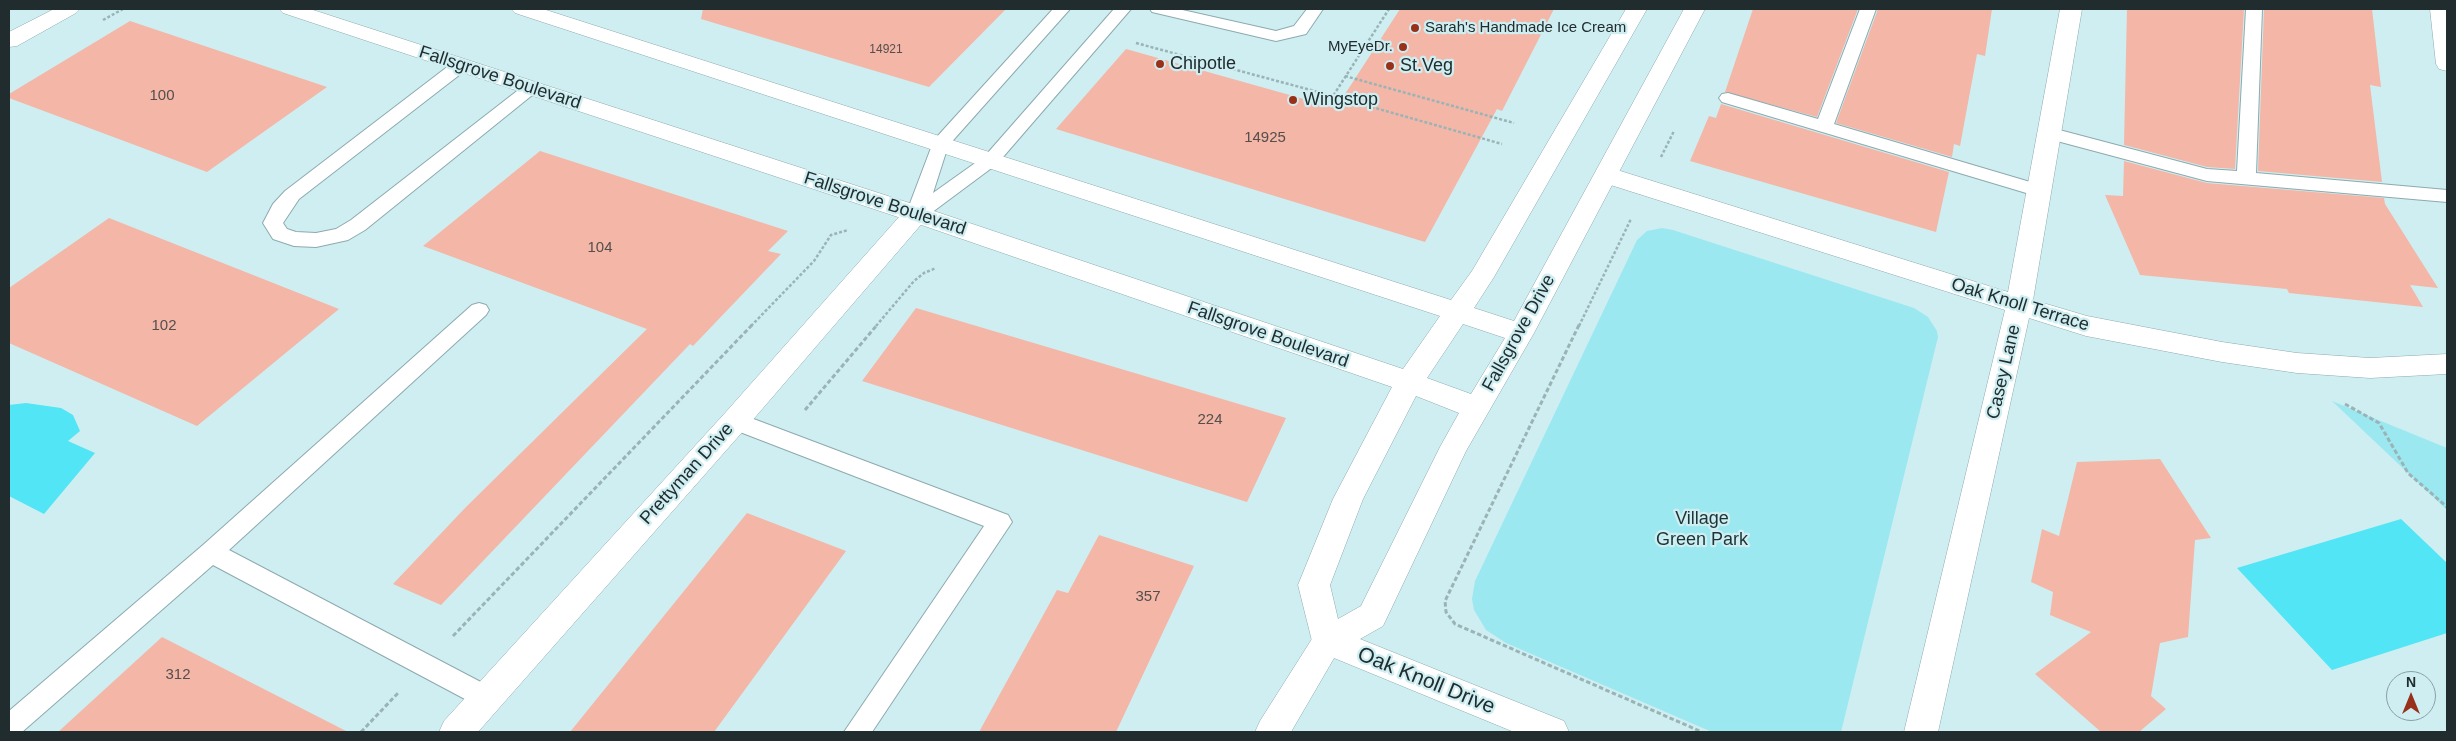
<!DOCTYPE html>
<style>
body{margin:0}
#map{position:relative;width:2456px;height:741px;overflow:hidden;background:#cfeef1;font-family:Arial,sans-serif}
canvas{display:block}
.frame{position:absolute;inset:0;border:10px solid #202c2e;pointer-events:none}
.north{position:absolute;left:2386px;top:671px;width:50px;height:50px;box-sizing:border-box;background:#cfeef1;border:1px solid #89a0a3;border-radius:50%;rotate:0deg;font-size:14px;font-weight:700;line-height:20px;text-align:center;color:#202c2e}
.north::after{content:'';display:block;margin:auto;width:18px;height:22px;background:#99311a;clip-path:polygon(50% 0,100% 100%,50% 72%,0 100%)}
</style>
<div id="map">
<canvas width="2456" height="741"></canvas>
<div class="frame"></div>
<div class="north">N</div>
</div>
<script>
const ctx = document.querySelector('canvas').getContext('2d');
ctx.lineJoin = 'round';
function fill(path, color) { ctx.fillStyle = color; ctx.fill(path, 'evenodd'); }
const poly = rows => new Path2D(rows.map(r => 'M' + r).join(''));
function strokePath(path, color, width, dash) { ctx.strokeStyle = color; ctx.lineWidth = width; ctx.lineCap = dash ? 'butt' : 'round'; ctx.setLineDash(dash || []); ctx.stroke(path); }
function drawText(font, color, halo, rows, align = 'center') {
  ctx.font = font + ' Arial,sans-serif'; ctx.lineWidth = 4.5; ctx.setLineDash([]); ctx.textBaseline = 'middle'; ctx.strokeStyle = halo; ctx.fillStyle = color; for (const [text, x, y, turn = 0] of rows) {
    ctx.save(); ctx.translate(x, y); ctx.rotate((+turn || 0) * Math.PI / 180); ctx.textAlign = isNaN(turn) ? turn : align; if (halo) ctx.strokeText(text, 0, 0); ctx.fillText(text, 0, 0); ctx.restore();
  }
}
fill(poly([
 [1662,228,1673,230,1914,308,1928,317,1937,331,1938,337,1841,732,1712,732,1506,643,1486,630,1474,610,1472,599,1475,581,1637,240,1647,231],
 [2332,401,2447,448,2447,510]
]), '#9ce8f1');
fill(poly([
 [26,403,61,408,73,415,80,431,68,441,95,453,44,514,9,496,9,405],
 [2401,519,2447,563,2447,633,2332,670,2237,568]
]), '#51e5f5');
fill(poly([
 [703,9,1006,9,929,87,701,19],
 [1400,9,1554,9,1502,111,1497,109,1425,242,1056,129,1126,49,1336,108],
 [1753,9,1858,9,1817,117,1725,92],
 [1878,9,1992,9,1985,56,1977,54,1960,146,1954,144,1952,157,1836,123],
 [2127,9,2244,9,2235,169,2207,167,2124,145],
 [2264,9,2372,9,2381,87,2370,85,2382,182,2258,171],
 [130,21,327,87,207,172,9,98,9,94],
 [1721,104,1949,172,1936,232,1690,161,1709,116,1716,118],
 [540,151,788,231,768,251,781,254,693,346,690,344,441,605,393,584,466,507,647,329,423,246],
 [2124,161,2207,183,2384,198,2385,204,2438,288,2410,285,2423,307,2289,293,2287,289,2140,275,2105,195,2123,196],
 [109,218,339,309,197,426,9,343,9,288],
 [916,308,1286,418,1247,502,862,381],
 [2160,459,2211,538,2195,540,2188,637,2160,643,2151,696,2166,709,2139,732,2101,732,2035,674,2091,632,2050,615,2053,592,2031,582,2042,529,2059,536,2077,462],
 [747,513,846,551,714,732,570,732],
 [1099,535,1194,566,1116,732,979,732,1057,590,1068,593],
 [162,637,348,732,58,732]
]), '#f3b6a7');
const lane = poly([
 [1053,9,1070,9,948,146,933,193,985,156,1114,9,1131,9,997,164,923,219,916,220,909,219,906,214,934,140,1053,9],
 [1150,9,1178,9,1276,31,1294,26,1307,9,1323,9,1306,34,1276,41,1152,12,1150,9],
 [1860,9,1876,9,1834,124,2047,187,2049,191,2047,195,2040,197,2033,195,1722,102,1719,98,1722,94,1728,93,1818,119,1860,9],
 [2246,9,2262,9,2256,173,2447,190,2447,202,2207,181,2042,137,2039,133,2042,129,2048,127,2207,169,2237,171,2246,9],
 [461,60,467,61,470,65,467,69,299,199,283,223,287,229,296,232,316,233,336,229,351,220,526,84,532,83,538,84,541,88,365,230,348,240,316,247,294,246,273,239,263,223,273,204,285,191,455,61,461,60],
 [479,303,486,305,489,310,486,315,229,550,496,690,500,698,496,706,487,710,478,706,213,565,22,732,9,732,9,711,203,545,472,305,479,303],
 [735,412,1008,515,1012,522,872,732,844,732,984,526,727,427,724,421,727,415,735,412]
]);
const street = poly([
 [2060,9,2082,9,2033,300,2087,316,2222,342,2297,353,2370,358,2447,354,2447,374,2370,378,2297,373,2222,362,2086,336,2029,318,1938,732,1904,732,2005,310,1598,181,1594,175,1598,169,1606,167,1614,169,2008,292,2060,9],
 [2430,9,2447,9,2447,71,2439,69,2436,64,2430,9],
 [916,206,925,208,928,214,925,220,745,429,478,732,439,732,444,721,725,413,907,208,916,206],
 [1328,627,1339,631,1344,641,1291,732,1255,732,1260,721,1317,631,1328,627]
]);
const secondary = poly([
 [54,9,80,9,76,13,17,46,9,47,9,32,54,9],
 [279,9,310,9,925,208,1403,369,1440,316,515,13,511,9,543,9,1451,300,1472,271,1626,9,1647,9,1494,277,1474,308,1514,321,1684,9,1705,9,1534,333,1466,451,1383,626,1360,639,1564,721,1569,732,1514,732,1317,651,1312,641,1298,585,1333,499,1392,387,907,220,283,13,279,9],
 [1463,324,1505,338,1471,394,1427,378,1463,324],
 [1416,396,1459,413,1440,447,1361,606,1338,619,1330,585,1363,499,1416,396]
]);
strokePath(lane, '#8daaae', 2);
strokePath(street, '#8daaae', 1);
strokePath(secondary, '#8daaae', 1);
strokePath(poly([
 [103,20,123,9],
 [1136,43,1333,96,1389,9],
 [1345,76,1514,123],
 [1333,96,1502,144],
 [1661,157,1674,131],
 [751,326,814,261,831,235,848,230],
 [876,326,914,281,924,273,936,268],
 [1579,326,1631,219]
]), '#9ab4b6', 2.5, [3, 2]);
strokePath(poly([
 [1579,325,1445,601,1446,612,1455,624,1702,732],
 [2345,404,2379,423,2408,473,2447,507],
 [805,410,877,325],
 [453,636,752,325],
 [361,732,398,693]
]), '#9ab4b6', 3, [4.5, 2.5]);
fill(lane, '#fff');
fill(street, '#fff');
fill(secondary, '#fff');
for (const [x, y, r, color] of [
 [1415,28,5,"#99311a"],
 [1403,47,5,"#99311a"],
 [1160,64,5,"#99311a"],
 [1390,66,5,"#99311a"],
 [1293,100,5,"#99311a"]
]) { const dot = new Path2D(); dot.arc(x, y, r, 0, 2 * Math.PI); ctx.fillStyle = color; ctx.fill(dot); strokePath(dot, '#cfeef1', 2); }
drawText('12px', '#554e4c', null, [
 ["14921",886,50]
]);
drawText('15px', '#202c2e', '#cfeef1', [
 ["Sarah's Handmade Ice Cream",1425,28],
 ["MyEyeDr.",1393,47,"right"]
], 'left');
drawText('15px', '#554e4c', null, [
 ["100",162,96],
 ["14925",1265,138],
 ["104",600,248],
 ["102",164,326],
 ["224",1210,420],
 ["357",1148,597],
 ["312",178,675]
]);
drawText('18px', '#202c2e', '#cfeef1', [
 ["Chipotle",1170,64],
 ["St.Veg",1400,66],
 ["Wingstop",1303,100]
], 'left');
drawText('18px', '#202c2e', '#cfeef1', [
 ["Fallsgrove Boulevard",500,78,18],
 ["Fallsgrove Boulevard",885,204,18],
 ["Oak Knoll Terrace",2020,305,17],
 ["Fallsgrove Drive",1519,333,-61],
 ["Fallsgrove Boulevard",1268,335,19],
 ["Casey Lane",2004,372,-77],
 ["Prettyman Drive",687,474,-48]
]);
drawText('18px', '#1c3437', '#cfeef1', [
 ["Village",1702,519],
 ["Green Park",1702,540]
]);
drawText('21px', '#202c2e', '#cfeef1', [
 ["Oak Knoll Drive",1426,681,22]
]);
</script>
